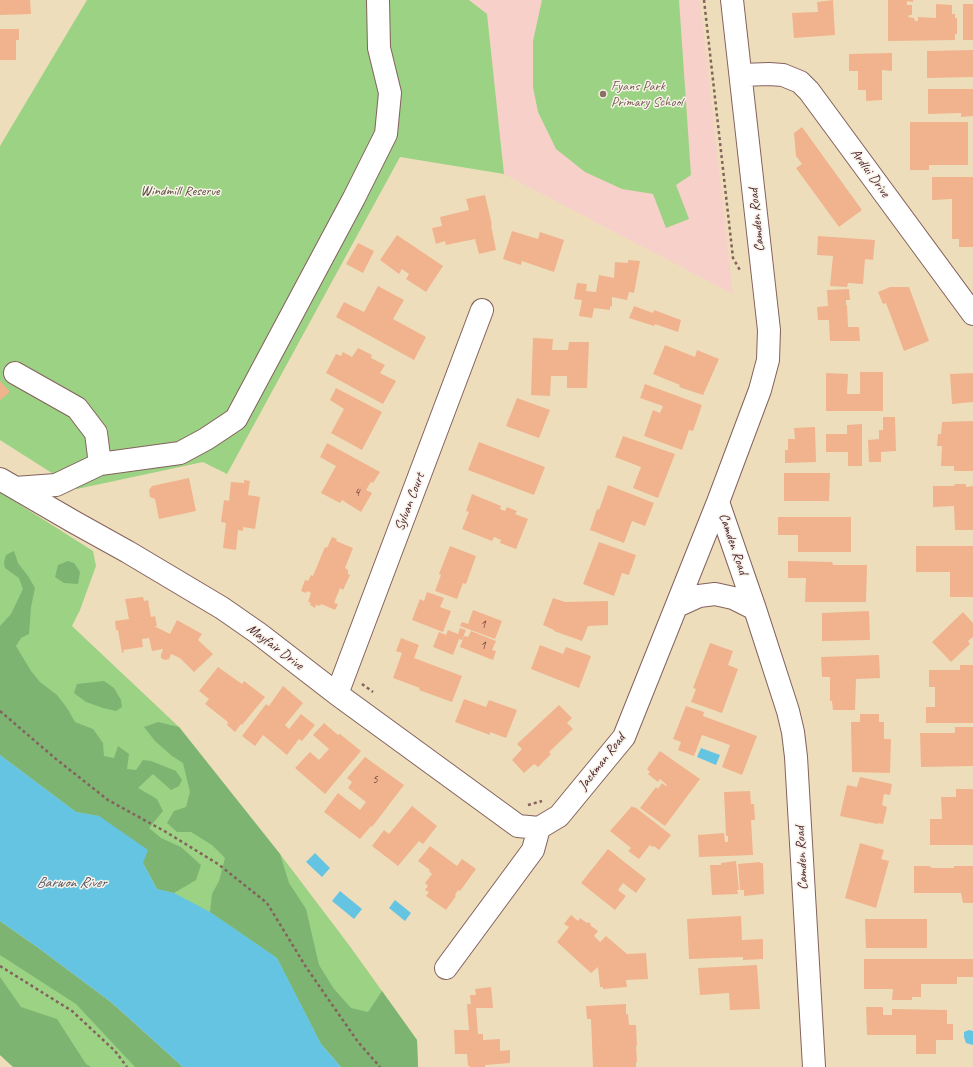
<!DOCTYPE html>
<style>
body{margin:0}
canvas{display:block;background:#edb}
</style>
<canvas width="973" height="1067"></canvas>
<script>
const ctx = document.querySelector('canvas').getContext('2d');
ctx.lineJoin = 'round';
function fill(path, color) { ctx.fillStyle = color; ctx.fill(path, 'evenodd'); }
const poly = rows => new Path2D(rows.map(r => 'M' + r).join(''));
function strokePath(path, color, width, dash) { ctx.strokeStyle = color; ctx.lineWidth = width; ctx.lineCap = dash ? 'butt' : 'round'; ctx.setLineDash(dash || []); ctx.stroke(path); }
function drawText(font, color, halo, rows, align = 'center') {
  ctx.font = font + ' Caveat,sans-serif'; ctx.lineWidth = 3; ctx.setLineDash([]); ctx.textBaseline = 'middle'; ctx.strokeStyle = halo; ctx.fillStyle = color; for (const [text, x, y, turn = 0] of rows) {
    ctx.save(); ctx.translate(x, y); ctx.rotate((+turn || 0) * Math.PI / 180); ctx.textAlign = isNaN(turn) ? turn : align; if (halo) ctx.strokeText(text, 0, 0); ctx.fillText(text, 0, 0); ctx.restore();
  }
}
fill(poly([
 [469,0,700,0,733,294,504,174,487,14]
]), '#f7d0ca');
fill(poly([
 [87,0,469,0,487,14,504,174,400,157,227,474,203,462,77,489,0,440,0,146],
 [542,0,679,0,691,175,676,185,689,219,666,228,653,194,622,189,585,172,556,149,538,112,533,87,533,41],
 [0,492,93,551,96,566,80,610,72,626,179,727,280,854,349,945,417,1040,418,1067,341,1067,321,1044,157,889,143,863,0,755],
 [0,921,183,1067,14,1067,0,1055]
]), '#9cd284');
fill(poly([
 [14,551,18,563,28,576,35,588,31,607,29,634,21,638,16,646,31,671,40,682,57,695,67,708,75,722,93,729,103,743,104,756,114,758,118,746,129,754,127,769,136,770,143,760,151,761,176,771,182,780,179,786,171,790,153,774,138,788,157,799,163,811,149,828,161,838,181,847,201,865,196,880,174,893,157,889,143,863,99,816,76,812,0,755,0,626,11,614,23,589,19,578,5,568,4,562,6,555],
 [68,561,74,563,80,572,78,584,64,583,55,577,58,565],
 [104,681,114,688,121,700,122,707,116,711,103,708,86,702,74,693,77,684],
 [158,722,179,727,280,854,289,883,306,909,319,965,334,989,351,1008,368,1012,382,991,417,1040,418,1067,341,1067,321,1044,277,958,210,912,212,894,219,881,225,858,212,845,191,832,177,832,167,823,174,811,186,807,190,792,183,763,172,756,155,741,144,727],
 [0,921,40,949,111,1002,183,1067,135,1067,76,1004,0,955],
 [0,977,21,1007,57,1019,86,1064,91,1067,13,1067,0,1055]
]), '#7db472');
fill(poly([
 [701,748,720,755,716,765,697,757],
 [0,755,76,812,99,816,148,850,143,863,157,889,174,893,210,912,277,958,321,1044,341,1067,183,1067,111,1002,40,949,0,921],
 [315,853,330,868,322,877,306,862],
 [340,891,362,909,354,919,332,901],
 [395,900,411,913,405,921,389,908],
 [969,1030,973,1031,973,1045,966,1043,964,1037,964,1032]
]), '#64c4e2');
fill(poly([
 [0,0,30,0,31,14,0,15],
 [833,0,835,35,794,38,792,13,818,12,817,2],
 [888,0,913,0,913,2,907,1,907,5,912,5,912,15,909,15,908,17,914,18,915,21,918,21,918,17,936,18,936,4,952,5,952,14,955,14,955,18,957,18,957,34,955,34,955,40,888,41],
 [963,4,973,4,973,40,963,40],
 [0,29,19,29,19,40,16,40,16,60,0,60],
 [973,50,973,77,927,78,927,51],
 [892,53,892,71,882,70,882,100,866,101,866,90,858,90,858,71,849,71,849,54],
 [928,89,973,89,973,116,961,117,961,113,928,114],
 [910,122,968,122,968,165,929,165,929,170,910,170],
 [802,127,862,210,839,227,796,168,802,164,796,156,794,133],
 [932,177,973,177,973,247,959,247,959,239,952,239,952,199,932,200],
 [485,195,492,225,491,225,496,250,479,254,475,239,446,245,445,241,436,244,432,228,442,226,440,217,469,210,466,199],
 [512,231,538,239,540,232,564,240,554,272,522,261,521,265,503,259],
 [397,235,443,266,426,292,406,279,409,274,402,269,399,274,380,260],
 [818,236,875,240,873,260,865,259,863,284,848,283,847,287,830,286,833,256,817,255],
 [358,243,374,251,363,273,346,264],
 [628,260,640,261,634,293,629,292,627,300,612,297,612,307,610,306,610,310,594,308,592,318,579,316,582,300,574,299,577,283,587,284,586,291,596,292,599,275,614,278,615,262,628,263],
 [378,286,404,300,393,319,426,337,414,360,336,317,344,302,364,312],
 [890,287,909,287,929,341,904,351,886,303,883,304,878,292],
 [849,289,850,300,846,300,846,305,847,305,848,327,859,327,860,341,830,341,829,320,818,320,817,307,828,306,827,290],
 [634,306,653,313,654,310,681,320,678,332,655,324,654,326,629,318],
 [533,338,553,339,552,350,568,350,569,342,589,342,587,388,567,388,567,376,551,376,550,396,531,395],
 [665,345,695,357,697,350,719,359,703,395,679,387,680,385,653,374],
 [358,348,372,355,371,358,385,365,380,373,396,381,383,404,326,373,336,354,341,356,343,352,352,357],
 [860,372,883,372,883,411,826,411,826,373,848,374,847,394,860,394],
 [973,373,973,402,952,404,950,374],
 [0,381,10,392,0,400],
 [645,384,702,405,693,431,689,430,682,450,644,436,653,410,660,413,663,406,640,398],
 [336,388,382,412,362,450,331,433,344,409,330,400],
 [517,398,550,410,539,438,506,426],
 [883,417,895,417,896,451,881,452,881,462,869,462,868,440,879,439,879,430,883,430],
 [973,421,973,471,954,471,954,466,941,466,942,446,937,446,938,434,941,434,942,422],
 [862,424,862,466,848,466,848,452,826,452,826,434,847,434,847,425],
 [815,427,816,462,785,463,785,450,788,450,788,439,795,439,794,428],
 [623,436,675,454,658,498,633,488,641,467,615,457],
 [479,442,545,467,534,495,468,470],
 [327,443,380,472,373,483,371,482,366,490,372,493,361,512,342,500,340,503,321,493,336,466,320,457],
 [784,473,830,473,829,501,784,501],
 [189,478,196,511,159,519,155,499,150,497,149,490,152,486],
 [244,480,250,481,248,495,260,497,255,529,243,527,243,531,238,530,236,550,223,548,226,523,221,522,224,500,229,501,231,482,244,483],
 [955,484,966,484,966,487,973,486,973,530,955,530,954,506,933,507,933,486,954,486],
 [608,485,654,503,645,526,632,521,624,543,590,530,597,509,599,510],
 [472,494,501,506,500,509,505,511,507,507,517,511,515,514,528,519,516,549,500,543,501,540,494,537,492,541,462,529,469,512,466,511],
 [778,517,851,517,851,552,798,552,798,535,778,535],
 [332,537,337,539,336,541,353,548,345,568,348,570,348,574,350,575,343,590,340,588,334,603,338,604,335,610,321,604,320,606,316,605,315,608,310,605,311,603,308,602,311,593,307,591,306,593,301,591,305,580,308,581,311,575,313,576,325,547,327,548],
 [599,542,636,555,629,575,622,573,614,596,583,584],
 [450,546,476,556,466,584,463,583,457,599,435,591,441,575,439,574],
 [916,546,973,546,973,597,950,597,950,572,916,572],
 [788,561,832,562,833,565,867,565,866,602,805,602,806,578,788,578],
 [427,592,444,598,440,607,451,611,443,632,412,620,420,599,424,601],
 [143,597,144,601,148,600,151,617,155,616,157,626,154,626,170,634,177,620,202,634,198,640,213,654,194,672,180,658,171,654,169,659,165,660,161,658,161,654,163,650,162,649,152,651,149,638,142,639,143,647,123,650,124,652,122,653,118,630,116,630,115,621,129,619,125,599],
 [553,598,565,602,608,601,608,625,588,626,582,641,554,631,554,630,543,625],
 [473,610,502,621,495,639,460,626,462,622,468,624],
 [869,611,870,640,822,641,822,613],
 [963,612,973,623,973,637,968,641,970,644,951,662,932,642],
 [460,628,466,630,462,640,459,639,453,655,433,647,439,632,446,635,448,630,458,634],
 [471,631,496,641,492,650,496,651,493,660,460,647,464,636,468,637],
 [401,638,419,645,414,658,462,676,452,702,419,690,420,688,393,678,402,653,396,651],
 [710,643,733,651,728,665,738,669,722,713,691,702,696,689,693,688],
 [540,645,563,654,566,647,591,656,579,688,531,669],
 [879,655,880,678,856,679,855,710,833,710,832,701,830,701,830,677,822,677,821,657],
 [960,665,973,665,973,723,926,723,926,707,935,707,935,687,929,687,929,670,960,670],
 [218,667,242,684,244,681,265,697,242,725,241,724,235,732,227,725,228,722,205,704,209,699,199,691],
 [283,686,303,703,285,725,289,729,301,714,315,725,302,741,299,739,287,755,263,735,255,746,242,736,266,704,269,706],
 [464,699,486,707,489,700,517,710,506,738,490,732,490,735,455,722],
 [559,705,572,718,567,723,573,729,549,752,551,754,538,767,534,764,524,773,512,760,522,749,517,744],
 [686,706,704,712,703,716,757,736,742,775,722,767,730,745,702,735,694,756,678,750,681,742,673,739],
 [860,714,879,714,879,722,884,722,884,739,891,739,890,773,852,772,851,722,860,722],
 [324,723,338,735,340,734,361,751,325,794,295,768,310,752,319,760,329,749,313,735],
 [955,727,973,727,973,766,921,767,920,733,955,733],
 [660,751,700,779,665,826,640,808,656,787,658,789,662,783,666,786,667,785,660,779,658,782,648,774,650,772,647,769],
 [365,757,404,785,372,827,371,826,360,839,324,812,338,793,360,810,366,802,348,788,352,782,347,778],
 [860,777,892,784,890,795,884,794,882,805,887,807,883,824,878,823,878,824,840,816,847,785,857,787],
 [956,789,973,789,973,845,930,845,930,819,942,819,941,797,956,797],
 [750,791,751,804,754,804,755,820,751,820,753,855,699,857,698,835,724,833,725,842,728,842,728,836,726,836,724,792],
 [412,806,437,826,423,844,419,841,398,866,372,846,384,830,389,834],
 [632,806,634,808,635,807,671,835,659,850,654,846,652,847,650,845,639,859,628,851,631,848,610,831],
 [860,843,884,850,881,859,889,861,876,908,845,898],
 [430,846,457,866,462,859,476,869,460,891,458,890,455,895,456,896,446,910,426,896,429,892,425,890,428,886,425,883,432,874,429,871,430,870,418,861],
 [608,849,646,879,636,893,623,883,618,890,626,896,615,910,581,883],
 [736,861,739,890,737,890,738,894,712,895,710,865,721,865,721,863],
 [760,862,760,863,763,863,764,894,744,896,744,890,740,890,738,864],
 [914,866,929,866,932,868,954,868,954,866,973,866,973,903,963,903,961,893,914,893],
 [571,915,578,921,580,918,587,923,588,922,591,924,590,925,598,931,594,936,600,942,606,936,627,954,646,953,648,979,626,980,627,987,603,989,603,987,600,987,598,967,591,973,557,942,569,927,564,924],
 [741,916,742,940,763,939,763,959,743,960,743,957,689,959,687,919],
 [865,919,927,919,927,948,866,948],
 [864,959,973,959,973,977,957,977,957,984,921,984,921,997,912,997,912,1000,892,1000,893,989,864,989],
 [757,965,760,1009,730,1010,729,993,700,995,698,968],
 [491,987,493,1008,476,1008,478,1034,483,1034,483,1040,500,1039,500,1051,510,1050,510,1063,485,1065,485,1067,470,1067,470,1066,468,1066,467,1054,455,1054,454,1030,469,1030,467,1004,471,1004,470,995,476,995,475,989],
 [626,1004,626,1014,628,1014,629,1025,636,1025,637,1046,636,1046,637,1062,636,1062,636,1067,593,1067,591,1019,587,1019,586,1006],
 [866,1007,883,1007,883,1015,892,1015,892,1009,947,1010,947,1024,953,1024,953,1040,936,1040,936,1054,916,1054,916,1035,867,1035]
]), '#f0b38e');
const minor = poly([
 [741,75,769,74,783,75,800,82,809,91,973,314],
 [15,373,77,408,96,433,100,464],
 [0,479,74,522,128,552,222,608,258,633,337,694,518,826,539,828],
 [15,488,56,485,100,464,180,453,206,439,236,419,354,198,386,134,390,93,379,48,378,0],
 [718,502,755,609,788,711,793,732,796,757,814,1067],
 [677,606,699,596,715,594,733,598,755,609],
 [337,694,482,310],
 [446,968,533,850,539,828,559,816,624,737,718,502,760,390,768,360,769,330,732,0]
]);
strokePath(minor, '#83625d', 24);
strokePath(poly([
 [704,0,733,258,741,272],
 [362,684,373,692],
 [0,711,56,759,108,800,166,832,218,864,267,903,306,967,358,1042,380,1067],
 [528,805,542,801],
 [0,966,72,1011,115,1051,127,1067]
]), '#83625d', 2.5, [3, 3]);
strokePath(minor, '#fff', 22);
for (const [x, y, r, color] of [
 [603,94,4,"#8d6e63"]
]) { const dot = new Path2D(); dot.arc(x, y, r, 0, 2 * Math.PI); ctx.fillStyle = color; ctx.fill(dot); strokePath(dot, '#f7f3e8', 1.5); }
drawText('12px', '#744444', null, [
 ["4",357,493],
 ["1",483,625],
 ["1",483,646],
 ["5",375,780]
]);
drawText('14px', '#785e54', '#f7f3e8', [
 ["Fyans Park",611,86],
 ["Primary School",611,102]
], 'left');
drawText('14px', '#4a1f2b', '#f7f3e8', [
 ["Ardlui Drive",870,173,54],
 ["Camden Road",757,220,-96],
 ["Sylvan Court",410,502,-69],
 ["Camden Road",733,544,71],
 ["Mayfair Drive",275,647,37],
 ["Jackman Road",602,762,-52],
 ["Camden Road",802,858,-93]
]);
drawText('14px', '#5e4c41', '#f7f3e8', [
 ["Windmill Reserve",180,191]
]);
drawText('italic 15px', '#525162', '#f7f3e8', [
 ["Barwon River",71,883]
]);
</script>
